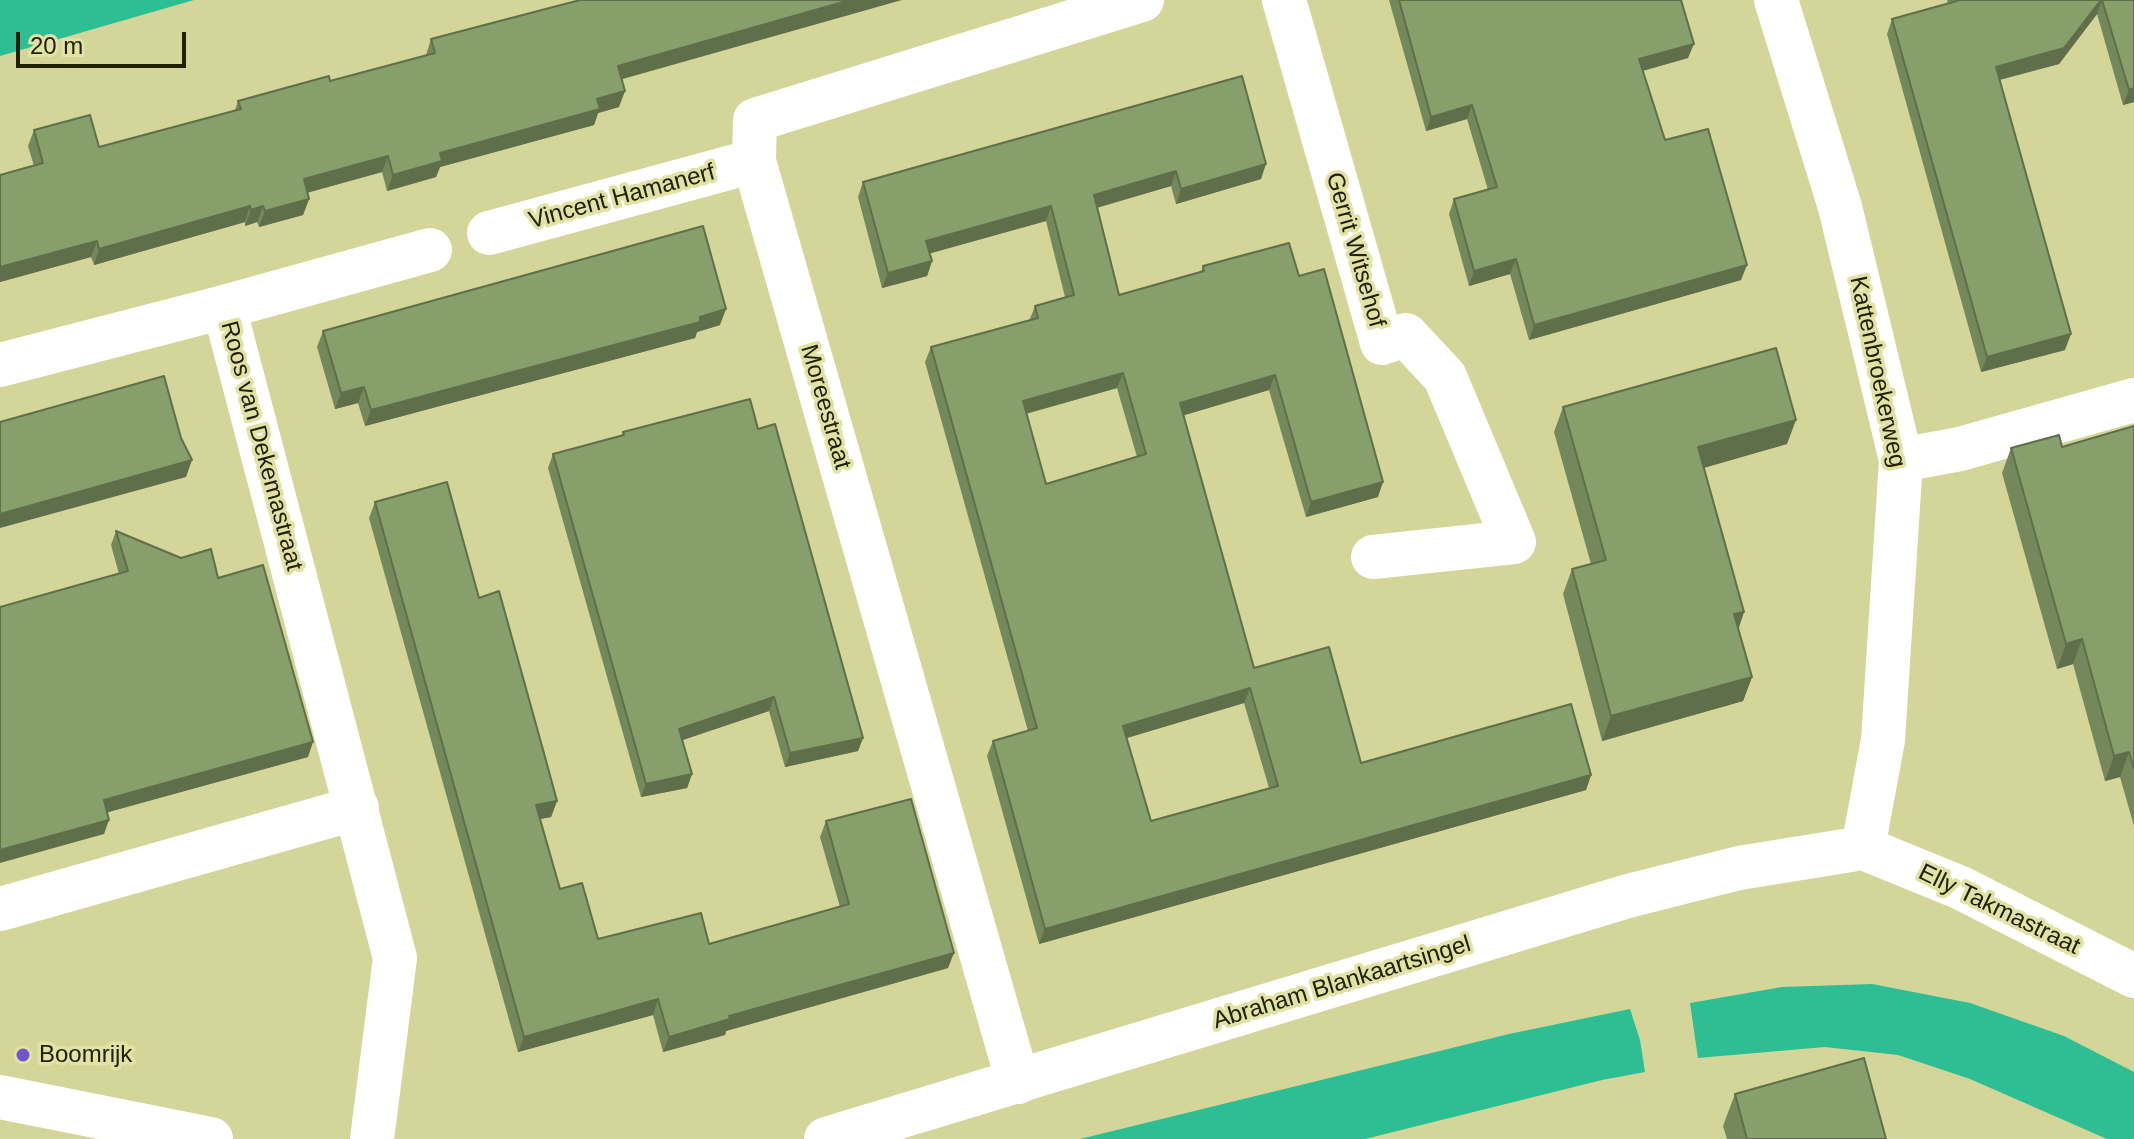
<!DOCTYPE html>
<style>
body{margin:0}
#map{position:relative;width:2134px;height:1139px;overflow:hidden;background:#d4d598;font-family:Helvetica,sans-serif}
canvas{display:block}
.scale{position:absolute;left:16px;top:32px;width:170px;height:36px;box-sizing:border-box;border:4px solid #212108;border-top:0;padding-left:10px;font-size:24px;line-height:28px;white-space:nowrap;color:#212108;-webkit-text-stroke:6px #e1e2a4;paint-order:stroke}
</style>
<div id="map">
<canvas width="2134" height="1139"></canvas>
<div class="scale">20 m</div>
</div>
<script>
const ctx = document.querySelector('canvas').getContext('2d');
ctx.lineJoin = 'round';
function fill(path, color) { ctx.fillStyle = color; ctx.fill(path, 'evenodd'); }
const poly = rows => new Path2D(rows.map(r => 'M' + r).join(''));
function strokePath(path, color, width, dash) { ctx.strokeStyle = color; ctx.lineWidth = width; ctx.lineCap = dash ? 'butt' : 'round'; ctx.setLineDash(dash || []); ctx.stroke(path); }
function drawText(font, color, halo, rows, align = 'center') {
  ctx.font = font + ' Helvetica,sans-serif'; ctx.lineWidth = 7; ctx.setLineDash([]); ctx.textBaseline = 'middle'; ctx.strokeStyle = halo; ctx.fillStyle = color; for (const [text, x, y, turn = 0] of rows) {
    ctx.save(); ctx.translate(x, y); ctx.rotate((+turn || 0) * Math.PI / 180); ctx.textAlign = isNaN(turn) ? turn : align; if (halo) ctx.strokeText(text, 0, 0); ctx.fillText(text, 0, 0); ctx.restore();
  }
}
fill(poly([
 [0,0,194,0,0,56],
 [1872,984,1970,1003,2064,1036,2134,1072,2134,1139,2107,1139,1970,1079,1898,1055,1825,1047,1698,1058,1690,1003,1782,987],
 [1630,1009,1640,1040,1645,1072,1602,1080,1365,1139,1080,1139,1509,1034]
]), '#2dbe94');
strokePath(poly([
 [1284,0,1382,343,1406,335,1445,377,1514,542,1373,557],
 [489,233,754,161],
 [224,307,430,250],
 [0,365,224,307,395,958,372,1139],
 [1901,460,1960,449,2134,400],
 [1863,848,1961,888,2134,976],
 [0,909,357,808],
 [1018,1082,754,161,755,120,1142,0]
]), '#fff', 44);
strokePath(poly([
 [0,1097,211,1139],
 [826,1139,1628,896,1739,868,1863,848,1883,740,1901,460,1840,207,1776,0]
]), '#fff', 44);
fill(poly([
 [1389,0,1681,0,1688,58,1643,71,1665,140,1741,280,1529,340,1510,274,1469,286,1449,214,1454,199,1488,190,1467,119,1426,131],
 [1947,0,2134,0,2134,102,2123,105,2097,14,2059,64,2000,80,2065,350,1981,372,1887,34,1892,19,1948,4],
 [431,39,622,79,619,107,598,113,594,125,440,167,436,177,387,191,382,172,307,193,309,199,303,215,259,227,257,222,245,226,245,222,94,265,91,257,0,282,0,175,34,166,28,146,34,130,99,147,235,110,238,101,330,81,426,55],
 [1242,76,1261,179,1176,204,1171,186,1097,208,1119,295,1201,272,1203,266,1299,276,1378,497,1306,517,1269,390,1184,415,1254,668,1361,763,1591,775,1586,790,1039,944,987,756,993,741,1028,731,925,362,931,347,1029,321,1035,306,1065,297,1046,221,930,253,932,261,927,276,882,288,858,197,863,182],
 [1117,388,1137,457,1046,484,1026,414],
 [1244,703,1269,788,1151,821,1126,738],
 [720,325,697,332,695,338,365,426,358,403,335,409,317,347,323,331],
 [1563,407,1787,444,1704,467,1744,612,1738,629,1752,677,1743,701,1602,741,1563,594,1572,569,1591,564,1554,432],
 [2134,426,2134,826,2120,777,2105,781,2073,664,2057,669,2002,473,2011,448,2062,447],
 [758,429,863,738,858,751,785,767,769,711,682,740,692,774,687,788,641,797,548,468,553,454,622,435,623,432],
 [375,502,479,598,557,801,551,817,540,819,560,889,598,939,709,944,840,907,820,837,826,821,948,968,726,1031,725,1035,663,1052,653,1015,518,1052,369,518],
 [116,531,218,578,308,757,107,812,104,834,119,574,111,545],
 [1735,1094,1886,1139,1727,1139,1723,1126]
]), '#74895b');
fill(poly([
 [850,0,902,0,612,82,618,66],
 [2102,0,2097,14,2059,64,1990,82,1996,67],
 [1694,44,1688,58,1634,73,1639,59],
 [2134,88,2134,102,2123,105,2129,90],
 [625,91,619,107,598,113,594,125,440,167,436,177,387,191,393,175,440,153,597,99],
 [1472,105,1467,119,1426,131,1431,117],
 [388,156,382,172,298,195,304,179],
 [1266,164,1261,179,1176,204,1181,189],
 [1176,171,1171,186,1088,210,1094,195],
 [309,199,303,215,259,227,265,211],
 [250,206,245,222,94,265,99,249],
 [263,206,257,222,245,226,251,210],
 [1051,206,1046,221,921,256,926,241],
 [97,241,91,257,0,282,0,267],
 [1516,259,1510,274,1469,286,1474,271],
 [932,261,927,276,882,288,888,273],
 [1747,265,1741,280,1529,340,1534,325],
 [726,309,720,325,697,332,695,338,365,426,371,410],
 [2071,334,2065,350,1981,372,1987,357],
 [1123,373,1117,388,1017,416,1023,401],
 [1275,375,1269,390,1175,418,1180,403],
 [364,387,358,403,335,409,341,393],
 [1796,420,1787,444,1690,472,1698,447],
 [192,460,186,477,0,528,0,514],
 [1383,482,1378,497,1306,517,1311,502],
 [1744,612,1736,636,1734,614],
 [2082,639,2073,664,2057,669,2066,644],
 [1752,677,1743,701,1602,741,1611,716],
 [1250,688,1244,703,1117,741,1123,726],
 [774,697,769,711,674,743,679,729],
 [863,738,858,751,785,767,790,753],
 [313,742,308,757,98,815,104,800],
 [2129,752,2120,777,2105,781,2114,756],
 [692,774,687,788,641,797,646,784],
 [1591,775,1586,790,1039,944,1045,929],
 [557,801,551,817,530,821,536,805],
 [109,820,104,834,0,863,0,850],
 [954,953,948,968,726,1031,725,1035,663,1052,669,1037,729,1016],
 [658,999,653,1015,518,1052,524,1037]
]), '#5e6f4a');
const building = poly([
 [580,0,850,0,618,66,625,91,597,99,600,109,440,153,442,161,393,175,388,156,304,179,309,199,265,211,263,206,251,210,250,206,99,249,97,241,0,267,0,175,43,163,34,130,90,115,99,147,241,109,238,101,329,76,330,81,435,53,431,39,580,0],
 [1399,0,1681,0,1694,44,1639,59,1665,140,1708,129,1747,265,1534,325,1516,259,1474,271,1454,199,1497,187,1472,105,1431,117,1399,0],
 [1956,0,2101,0,2064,48,1996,67,2071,334,1987,357,1892,19,1957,1,1956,0],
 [2102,0,2134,0,2134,88,2129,90,2102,0],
 [1242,76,1266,164,1181,189,1176,171,1094,195,1119,295,1204,271,1203,266,1289,243,1299,276,1324,269,1383,482,1311,502,1275,375,1180,403,1254,668,1329,647,1361,763,1571,704,1591,775,1045,929,993,741,1037,728,931,347,1038,318,1035,306,1074,295,1051,206,926,241,932,261,888,273,863,182,1242,76],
 [1123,373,1146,454,1046,484,1023,401,1123,373],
 [1250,688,1278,786,1151,821,1123,726,1250,688],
 [703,226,726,309,700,317,700,322,371,410,364,387,341,393,323,331,703,226],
 [1776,348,1796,420,1698,447,1744,612,1734,614,1752,677,1611,716,1572,569,1606,560,1563,407,1776,348],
 [164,376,181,438,192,460,0,514,0,422,164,376],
 [750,399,758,429,775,424,863,738,790,753,774,697,679,729,692,774,646,784,553,454,624,435,623,432,750,399],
 [2134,426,2134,769,2129,752,2114,756,2082,639,2066,644,2011,448,2059,435,2062,447,2134,426],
 [447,482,479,598,499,591,545,757,557,801,536,805,560,889,582,883,598,939,701,913,709,944,849,904,826,821,911,799,954,953,729,1016,730,1019,669,1037,658,999,524,1037,375,502,447,482],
 [116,531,181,558,211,549,218,578,263,565,313,742,104,800,109,820,0,850,0,607,128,571,116,531],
 [1864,1058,1886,1139,1747,1139,1735,1094,1864,1058]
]);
fill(building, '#879f6a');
strokePath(building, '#5e6f4a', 2);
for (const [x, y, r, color] of [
 [23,1055,8,"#6f56cf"]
]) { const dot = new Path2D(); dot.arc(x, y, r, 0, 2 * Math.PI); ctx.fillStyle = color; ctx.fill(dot); strokePath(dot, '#e1e2a4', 3); }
drawText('24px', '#212108', '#e1e2a4', [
 ["Vincent Hamanerf",622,197,-15],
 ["Gerrit Witsehof",1355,250,74],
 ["Kattenbroekerweg",1877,372,78],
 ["Moreestraat",825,407,74],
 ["Roos van Dekemastraat",261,446,75],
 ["Elly Takmastraat",1999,910,26],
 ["Abraham Blankaartsingel",1342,983,-17]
]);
drawText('24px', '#212108', '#e1e2a4', [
 ["Boomrijk",39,1055]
], 'left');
</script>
